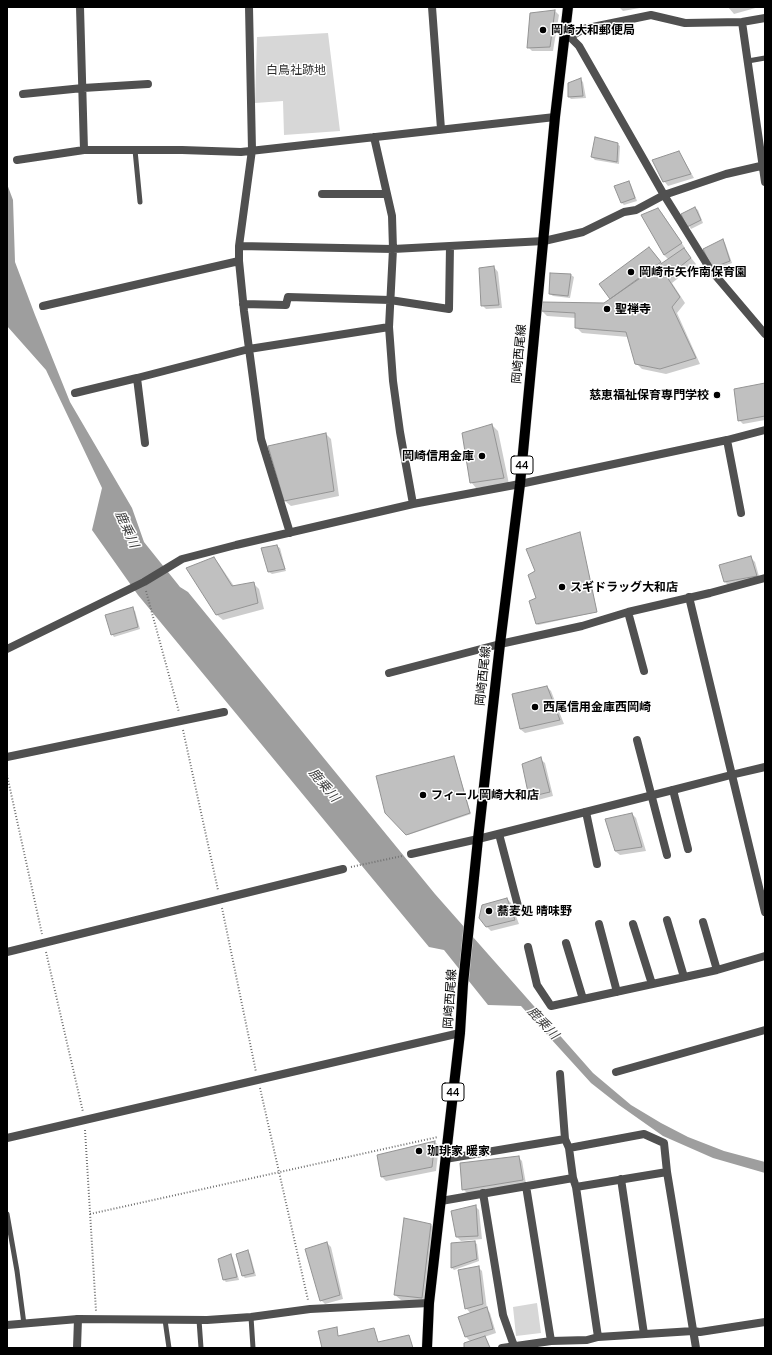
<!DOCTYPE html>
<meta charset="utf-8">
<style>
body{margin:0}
#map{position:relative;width:772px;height:1355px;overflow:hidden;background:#fff;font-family:Lato,sans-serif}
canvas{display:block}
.frame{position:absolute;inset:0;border:8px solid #000;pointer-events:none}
</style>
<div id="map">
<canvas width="772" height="1355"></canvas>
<div class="frame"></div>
</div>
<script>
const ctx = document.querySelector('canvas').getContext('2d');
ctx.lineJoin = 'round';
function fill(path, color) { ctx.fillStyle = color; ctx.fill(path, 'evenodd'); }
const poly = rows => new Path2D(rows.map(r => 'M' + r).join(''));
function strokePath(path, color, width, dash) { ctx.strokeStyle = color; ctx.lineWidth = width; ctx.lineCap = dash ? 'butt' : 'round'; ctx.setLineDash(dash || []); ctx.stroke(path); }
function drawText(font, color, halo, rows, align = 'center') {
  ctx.font = font + ' Lato,"Noto Sans JP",sans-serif'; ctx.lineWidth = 3; ctx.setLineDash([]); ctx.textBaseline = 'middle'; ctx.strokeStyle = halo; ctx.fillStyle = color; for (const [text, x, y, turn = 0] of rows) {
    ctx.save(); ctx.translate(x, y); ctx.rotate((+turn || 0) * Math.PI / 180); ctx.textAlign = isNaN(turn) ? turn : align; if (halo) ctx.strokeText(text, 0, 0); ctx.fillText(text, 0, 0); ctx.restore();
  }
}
fill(poly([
 [328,33,340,131,284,135,283,101,255,103,257,37],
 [537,1303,541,1333,516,1336,513,1307]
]), '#d7d7d7');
fill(poly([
 [7,7,8,107,7,161],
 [7,184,13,200,15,262,35,315,70,402,132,508,144,542,180,587,188,592,435,894,593,1073,631,1105,661,1123,688,1137,724,1151,765,1162,765,1173,713,1158,663,1136,619,1105,591,1083,521,1006,488,1005,444,950,429,947,138,595,92,530,102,488,46,370,7,326]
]), '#9e9e9e');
fill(poly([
 [619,7,645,7,623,11],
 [728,7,759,7,734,14],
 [555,11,559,15,553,51,532,51,528,47,530,14],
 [581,80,583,82,586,98,571,99,569,97],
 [617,144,620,146,619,164,595,160,592,157],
 [678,152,682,157,694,178,668,186,664,181],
 [629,182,631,185,637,201,624,205,621,202],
 [695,208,698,210,703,223,691,229,683,215],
 [658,209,662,213,685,248,684,249,696,264,672,283,685,303,677,313,700,364,666,374,642,369,636,363,628,337,582,333,576,327,576,318,547,316,542,311,605,304,611,299,610,298,653,252,663,264,669,260,664,255],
 [723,240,725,243,732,263,716,270,713,267],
 [494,267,498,272,502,308,486,309,482,305],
 [551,274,571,275,574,277,570,298,553,296,550,294],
 [765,384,765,420,743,424,739,420],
 [492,425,498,431,509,484,476,488,471,482],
 [326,434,331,439,339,496,291,506,285,501],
 [580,533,597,612,538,625,537,624,537,599],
 [277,546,280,548,286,571,272,574,269,572],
 [214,558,219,564,234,586,254,584,259,589,264,609,223,620,217,615],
 [751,558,755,562,760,580,729,586,725,582],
 [132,609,135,611,140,629,114,637,112,634],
 [547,687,551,691,564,724,525,733,520,729],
 [454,757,471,814,408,835,386,813],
 [540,759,545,763,553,796,534,801,530,797],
 [632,814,636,818,646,851,620,855,615,851],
 [507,899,511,903,519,924,491,931,487,927],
 [435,1142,439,1146,436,1171,386,1181,382,1177,379,1155],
 [518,1157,522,1161,526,1184,467,1193,463,1189],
 [475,1206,479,1210,482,1239,461,1241,457,1237],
 [431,1225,436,1230,427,1303,401,1300,395,1295],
 [474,1242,477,1244,479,1261,454,1270,452,1268,452,1244],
 [327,1243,331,1247,343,1299,325,1304,321,1300],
 [248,1252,250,1254,256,1276,245,1278,243,1276],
 [231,1255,233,1258,239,1280,226,1282,224,1280],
 [478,1267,482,1271,487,1309,490,1313,496,1333,484,1337,487,1340,491,1348,465,1348,471,1342,466,1337,471,1314,466,1308]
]), '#0003');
const building = poly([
 [555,10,550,47,527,48,530,13,555,10],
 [581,78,583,96,568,97,568,83,581,78],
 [595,137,618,143,617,162,591,157,595,137],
 [679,151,691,174,663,182,652,160,679,151],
 [629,181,635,198,621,203,614,186,629,181],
 [695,207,701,220,687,227,681,214,695,207],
 [658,208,682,243,664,255,641,215,658,208],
 [723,239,730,261,712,268,703,249,723,239],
 [649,247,661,262,610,299,599,284,649,247],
 [684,248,691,258,667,277,680,297,672,307,696,358,660,369,635,364,626,332,575,328,575,313,541,311,542,302,604,303,684,248],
 [494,266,499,305,481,306,479,268,494,266],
 [550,273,571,274,568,296,549,294,550,273],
 [765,383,765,416,738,421,734,389,765,383],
 [492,424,504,478,470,483,462,433,492,424],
 [326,433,334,491,284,501,268,446,326,433],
 [580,532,597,612,536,624,529,601,536,598,528,575,535,571,526,549,580,532],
 [277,545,285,569,268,572,261,548,277,545],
 [751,556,757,576,724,582,719,565,751,556],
 [214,557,232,586,254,582,258,603,216,615,186,568,214,557],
 [133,607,138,627,111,635,105,615,133,607],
 [547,686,560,720,520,729,512,694,547,686],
 [454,756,470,813,406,835,385,813,376,776,454,756],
 [541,757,550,792,529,797,522,764,541,757],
 [632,813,642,847,615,851,605,819,632,813],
 [507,898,515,920,486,927,479,918,482,905,507,898],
 [435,1141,432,1167,381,1177,377,1155,435,1141],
 [519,1156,523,1180,462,1190,460,1163,519,1156],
 [476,1205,478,1236,456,1237,451,1211,476,1205],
 [404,1218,431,1224,422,1298,394,1295,404,1218],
 [475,1241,477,1259,451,1268,451,1243,475,1241],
 [327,1242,340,1295,320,1301,305,1249,327,1242],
 [248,1250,254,1273,242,1276,236,1254,248,1250],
 [231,1254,237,1277,223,1280,218,1259,231,1254],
 [479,1266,483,1304,465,1309,458,1270,479,1266],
 [487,1307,493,1329,465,1337,458,1317,487,1307],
 [337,1327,338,1336,374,1328,378,1342,409,1335,413,1348,322,1348,318,1331,337,1327],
 [485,1336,490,1348,464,1348,464,1343,485,1336]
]);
fill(building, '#c0c0c0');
strokePath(building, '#949494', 1);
const primary = poly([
 [427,1348,429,1303,460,1033,463,984,478,839,500,644,520,484,555,117,568,7]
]);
strokePath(primary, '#dbdbdb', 11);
strokePath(poly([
 [146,591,179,712],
 [183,730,218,890],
 [7,775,42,934],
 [351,867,402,856],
 [222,908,256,1072],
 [46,952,83,1112],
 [260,1088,308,1300],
 [85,1130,96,1311],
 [90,1214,438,1137]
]), '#727272', 2, [1, 2]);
strokePath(poly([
 [748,61,765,58],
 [135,150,140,202],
 [7,1214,17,1271,24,1324],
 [251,1317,253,1348],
 [165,1320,169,1348],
 [199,1320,201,1348]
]), '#505050', 5);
strokePath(poly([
 [80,7,84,150],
 [249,7,252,150,239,246,239,261,244,311,261,439,290,533],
 [432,7,441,129],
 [742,22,765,182],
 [570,37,583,29,651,15,685,23,742,22,765,18],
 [23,94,83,88,148,84],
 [374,137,392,216,393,249,389,327,393,381,400,432,413,504],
 [17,160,84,150,182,150,241,152,555,117],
 [322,194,387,194],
 [664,195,726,174,765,165],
 [239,246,393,249,544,241],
 [243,304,286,305,288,297,390,300,449,309,450,246],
 [43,306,239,261],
 [75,393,137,378],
 [727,440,741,513],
 [145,443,137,378,249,349,389,327],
 [689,597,765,912],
 [628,612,644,671],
 [7,649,144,582,182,559,236,545,413,504,520,484,727,440,765,430],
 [389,673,500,644,582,626,628,612,710,593,765,578],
 [637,740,667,855],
 [7,757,224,712],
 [673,790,688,849],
 [586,812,597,864],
 [499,834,518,906],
 [411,854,478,839],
 [667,920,684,977],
 [703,922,717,970],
 [599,924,617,992],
 [633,924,652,984],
 [566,943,583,999],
 [528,947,537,985,551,1006,717,970,765,956],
 [7,952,343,869],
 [616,1072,765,1030],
 [560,1074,565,1139,569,1148,573,1178,576,1187,598,1337],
 [7,1138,460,1033],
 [569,1148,644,1134,664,1143,667,1172,696,1348],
 [445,1159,565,1139],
 [621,1179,644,1334],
 [526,1186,551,1341],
 [576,1187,667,1172],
 [483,1193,503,1315,514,1346],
 [441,1201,573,1178],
 [77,1348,78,1319],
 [502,1348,551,1341,587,1340,598,1337,693,1331,700,1332,765,1322]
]), '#505050', 8);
strokePath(poly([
 [565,32,579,46,664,195],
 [544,241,583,232,624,212,636,210,664,195,710,269,765,334],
 [478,839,673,790,731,775,765,767],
 [7,1325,78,1319,207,1320,251,1317,310,1309,429,1303]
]), '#505050', 8);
strokePath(primary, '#000', 10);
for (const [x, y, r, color] of [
 [543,30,4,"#000"],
 [631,272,4,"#000"],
 [607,309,4,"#000"],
 [717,395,4,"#000"],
 [482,456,4,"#000"],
 [562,587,4,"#000"],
 [535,707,4,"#000"],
 [423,795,4,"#000"],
 [489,911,4,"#000"],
 [419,1151,4,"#000"]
]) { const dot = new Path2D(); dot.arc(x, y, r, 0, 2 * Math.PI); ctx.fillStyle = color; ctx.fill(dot); strokePath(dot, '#fff', 1.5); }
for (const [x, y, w] of [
 [522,465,22],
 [453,1092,22]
]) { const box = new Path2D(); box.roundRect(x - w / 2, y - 9, w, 18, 3); ctx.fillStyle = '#fff'; ctx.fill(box); strokePath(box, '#000', 1); }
drawText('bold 11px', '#000', null, [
 ["44",522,465],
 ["44",453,1092]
]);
drawText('bold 12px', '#000', '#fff', [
 ["岡崎大和郵便局",551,30],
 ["岡崎市矢作南保育園",639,272],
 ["聖禅寺",615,309],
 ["慈恵福祉保育専門学校",709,395,"right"],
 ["岡崎信用金庫",474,456,"right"],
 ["スギドラッグ大和店",570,587],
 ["西尾信用金庫西岡崎",543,707],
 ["フィール岡崎大和店",431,795],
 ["蕎麦処 晴味野",497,911],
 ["珈琲家 暖家",427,1151]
], 'left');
drawText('12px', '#2e2e2e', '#fff', [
 ["白鳥社跡地",296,70]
]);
drawText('12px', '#000', '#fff', [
 ["岡崎西尾線",519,354,-85],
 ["岡崎西尾線",483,676,-84],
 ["岡崎西尾線",450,999,-86]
]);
drawText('italic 13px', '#3f3f3f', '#fff', [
 ["鹿乗川",127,529,66],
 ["鹿乗川",324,785,50],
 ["鹿乗川",543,1023,47]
]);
</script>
